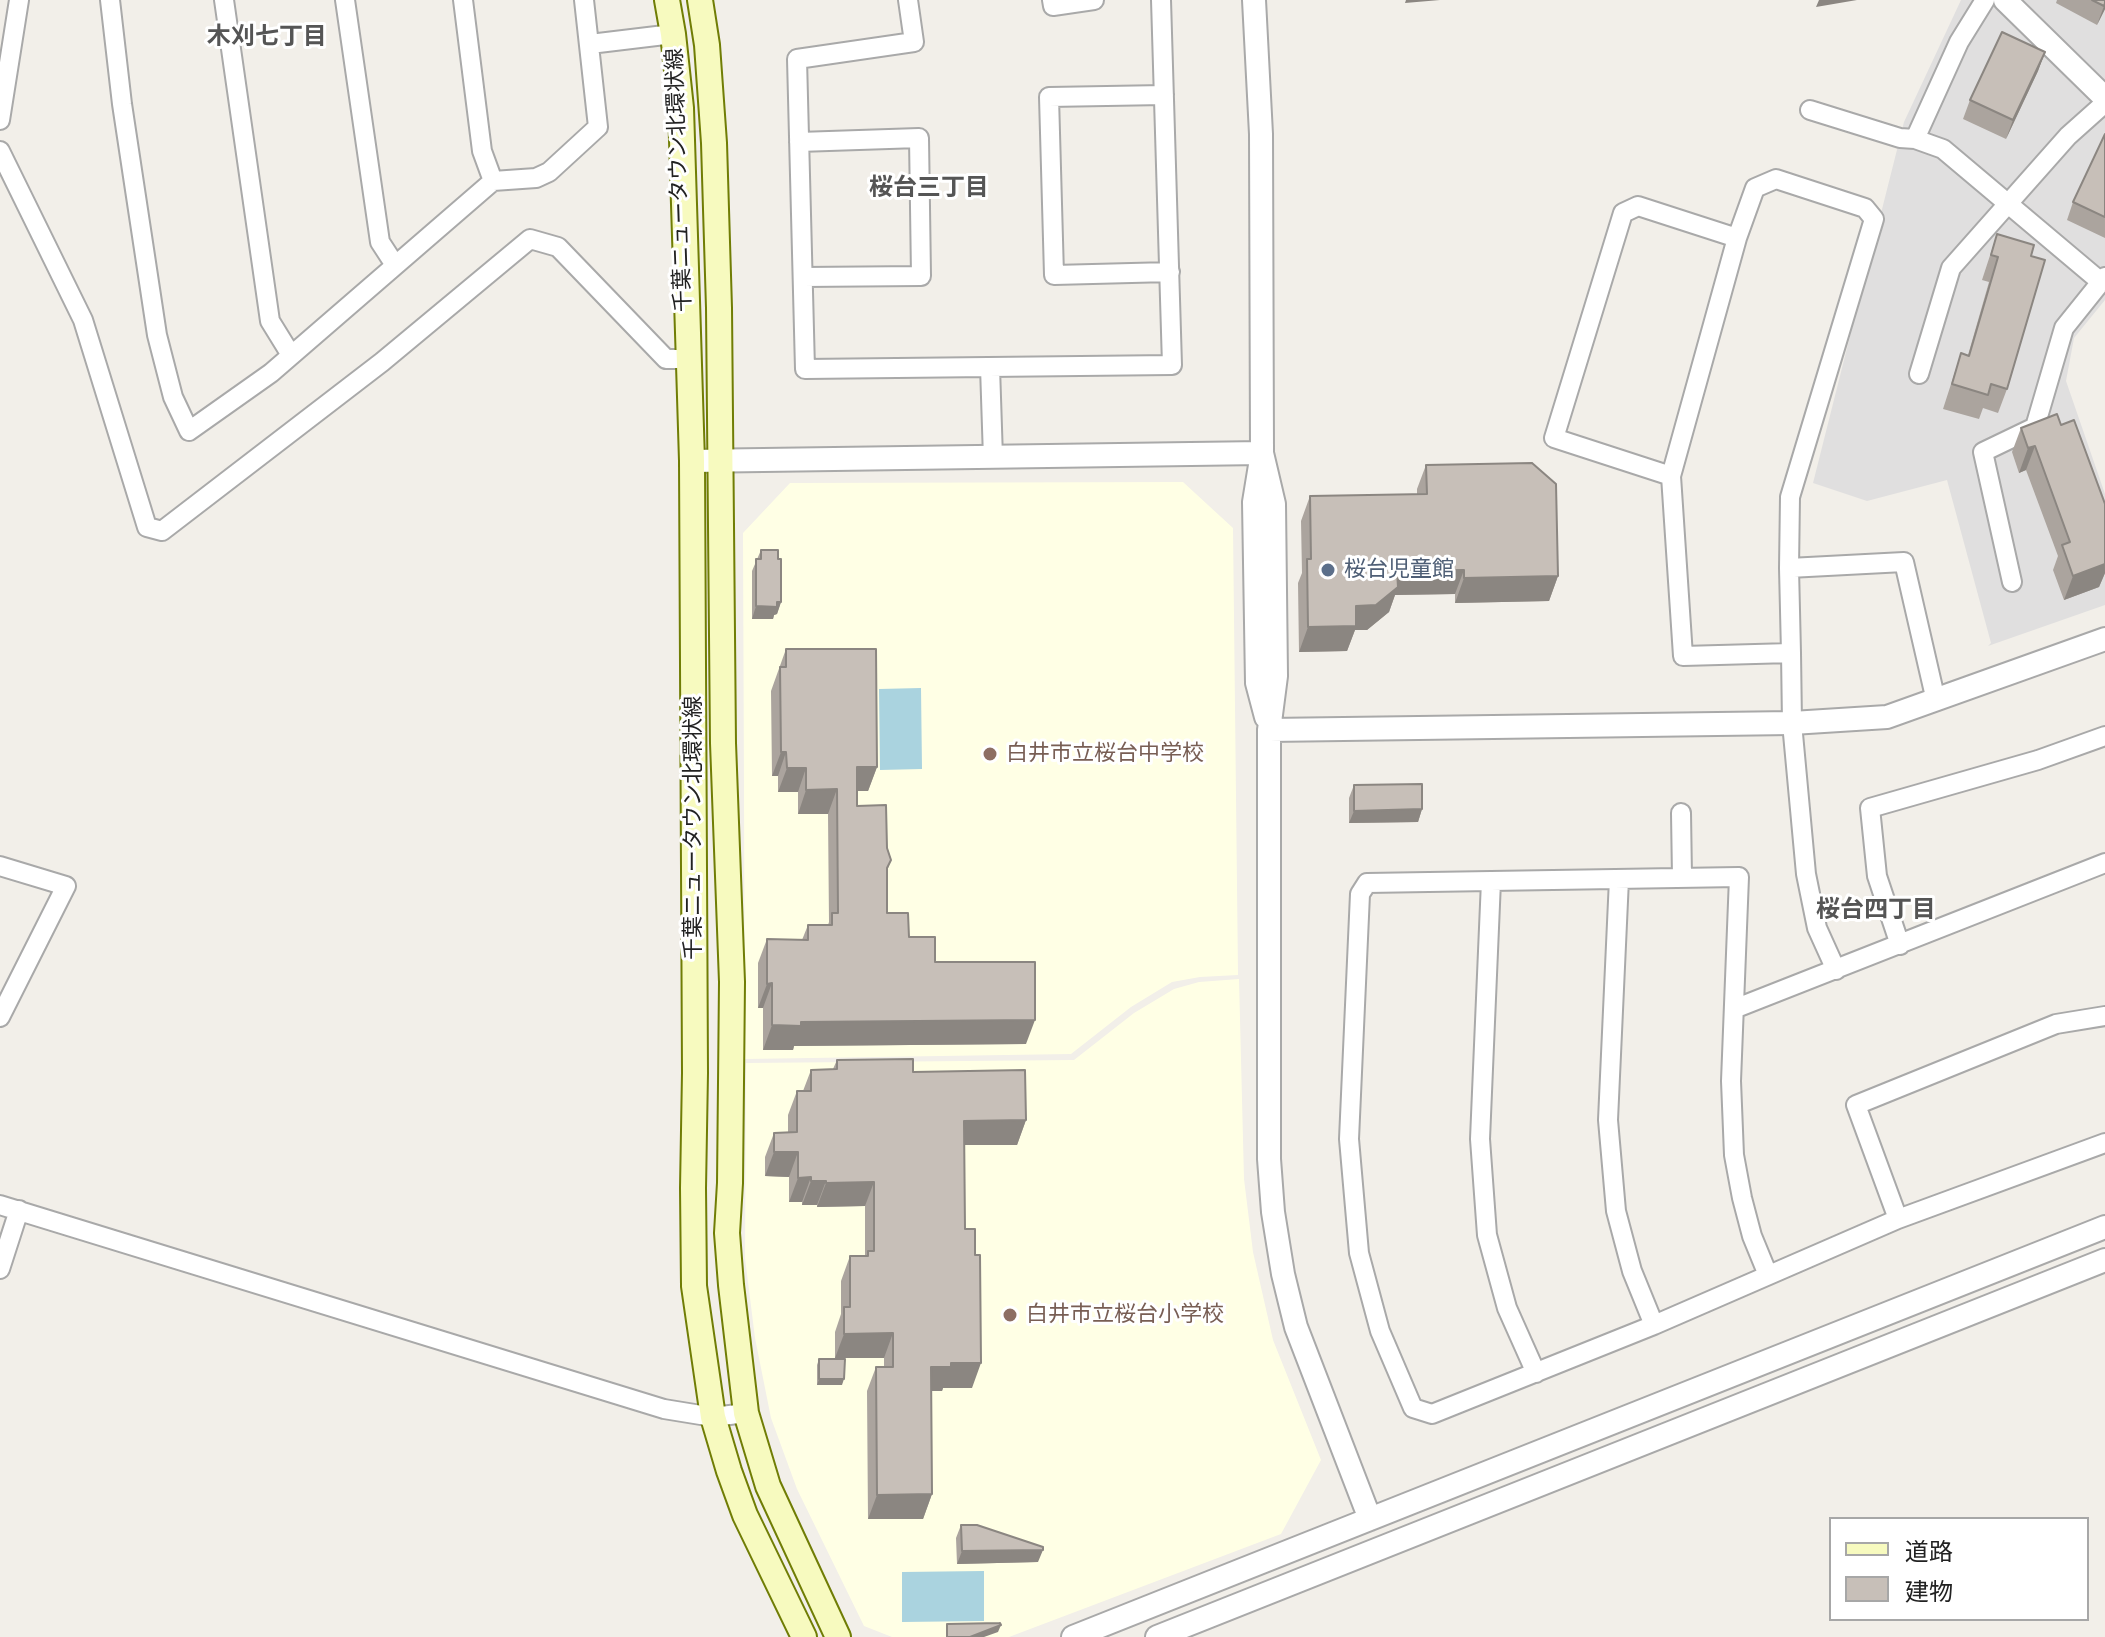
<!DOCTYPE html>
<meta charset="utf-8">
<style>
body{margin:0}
#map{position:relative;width:2105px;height:1637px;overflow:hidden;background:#f2efe9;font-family:"DM Sans","Noto Sans JP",sans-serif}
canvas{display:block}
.legend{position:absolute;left:1829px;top:1517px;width:260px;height:104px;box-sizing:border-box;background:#fff;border:2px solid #a7a7a7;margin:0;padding:10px 14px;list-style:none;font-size:24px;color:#222}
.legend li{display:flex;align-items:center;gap:16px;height:40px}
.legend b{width:40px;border:2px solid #a7a7a7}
</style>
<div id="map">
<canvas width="2105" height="1637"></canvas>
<ul class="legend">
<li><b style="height:10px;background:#f7fabf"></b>道路</li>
<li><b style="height:22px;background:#c7bfb8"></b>建物</li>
</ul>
</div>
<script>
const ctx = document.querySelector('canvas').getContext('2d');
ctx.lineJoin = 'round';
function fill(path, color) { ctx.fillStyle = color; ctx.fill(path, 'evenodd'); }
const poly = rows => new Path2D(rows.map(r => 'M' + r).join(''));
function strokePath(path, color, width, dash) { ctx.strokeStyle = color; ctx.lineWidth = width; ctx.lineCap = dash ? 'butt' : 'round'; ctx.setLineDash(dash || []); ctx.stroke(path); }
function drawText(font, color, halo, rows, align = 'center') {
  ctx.font = font + ' "DM Sans","Noto Sans JP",sans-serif'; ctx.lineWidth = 6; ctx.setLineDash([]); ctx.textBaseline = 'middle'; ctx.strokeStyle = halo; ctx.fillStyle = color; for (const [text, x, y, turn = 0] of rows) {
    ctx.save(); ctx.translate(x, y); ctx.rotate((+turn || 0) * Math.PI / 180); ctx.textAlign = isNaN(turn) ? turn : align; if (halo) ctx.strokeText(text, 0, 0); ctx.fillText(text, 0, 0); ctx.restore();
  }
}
fill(poly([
 [1961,0,2105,0,2105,300,2074,338,2066,381,2105,494,2105,605,1988,646,1991,643,1947,480,1867,501,1813,483,1904,122]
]), '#e0dfdf');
fill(poly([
 [1183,482,1233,528,1238,975,1200,977,1172,982,1131,1007,1071,1054,745,1059,743,533,790,483],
 [1239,979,1244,1179,1253,1252,1273,1340,1321,1460,1281,1534,1009,1637,892,1637,864,1626,797,1489,771,1418,755,1338,745,1258,746,1063,1074,1060,1134,1013,1174,989,1199,982]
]), '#ffffe5');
fill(poly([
 [921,688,922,769,880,770,879,689],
 [984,1571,984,1621,902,1622,902,1572]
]), '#aad3df');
const minor = poly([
 [110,0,122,104,157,335,173,397,189,431,271,373,493,181,536,178,549,172,598,127,584,0],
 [224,0,270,321,291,355],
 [345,0,380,242,395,265],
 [463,0,482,151,493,181],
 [908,0,914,42,797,59,805,369,1172,365,1161,0],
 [1052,0,1053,6,1094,0],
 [1985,0,1959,42,1915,139,1943,149,2101,282],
 [590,44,673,34],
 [1164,95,1049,97,1054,275,1170,272],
 [1810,110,1900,138,1915,139],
 [0,120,19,0],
 [799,142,919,138,921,276,803,277],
 [0,151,83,320,147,527,162,531,382,362,530,239,558,247,666,359,687,359],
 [990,367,993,458],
 [1919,374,1951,268,2068,136,2105,103],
 [1671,476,1554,438,1623,213,1638,206,1737,238],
 [1789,568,1904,562,1936,701],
 [2012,582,1983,452,2035,427,2064,328,2105,277],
 [1791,653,1683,656,1671,476,1737,238,1755,188,1776,179,1865,208,1874,219,1790,497,1789,568,1791,653,1792,723,1806,874,1817,928,1836,970],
 [1681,813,1682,877],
 [0,866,66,886,0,1017],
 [1619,879,1608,1120,1616,1211,1632,1271,1654,1325],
 [1491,881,1480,1139,1487,1235,1507,1308,1536,1373],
 [1900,945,1877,876,1870,808,2038,760,2105,736],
 [1734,1009,2105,863],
 [0,1205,664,1409,713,1417,746,1413],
 [1898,1219,1856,1105,2056,1024,2105,1016],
 [0,1269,19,1210],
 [1768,1275,1752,1236,1742,1198,1734,1155,1731,1081,1739,877,1367,883,1360,894,1349,1139,1359,1253,1380,1331,1413,1408,1432,1414,1654,1325,1898,1219,2105,1143]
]);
const tertiary = poly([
 [1254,0,1261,134,1262,453,1254,502,1257,683,1266,717],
 [2005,0,2105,98],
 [1262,453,1274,504,1276,676,1269,730,1269,1159,1273,1212,1283,1274,1296,1327,1370,1519],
 [692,461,1262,453],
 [1269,730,1792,723,1887,717,2105,639],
 [1073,1637,2105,1227],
 [1157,1637,2105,1260]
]);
const secondary = poly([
 [667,0,673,34,681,108,692,461,695,1073,693,1188,694,1286,713,1417,729,1471,745,1515,804,1637],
 [700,0,707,45,714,143,719,308,723,743,732,982,730,1183,727,1233,731,1285,746,1413,768,1486,838,1637]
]);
strokePath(minor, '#a9a9a9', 22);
strokePath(tertiary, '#a9a9a9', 26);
strokePath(secondary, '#707d05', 28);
strokePath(minor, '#fff', 18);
strokePath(tertiary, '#fff', 22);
strokePath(secondary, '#f7fabf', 24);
fill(poly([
 [2057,0,2105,0,2105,9,2097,25,2056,3],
 [2045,52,2038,71,2006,139,1963,119,1970,100],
 [2105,134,2105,238,2067,220,2073,202],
 [1997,234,2031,256,2007,389,1998,413,1983,408,1979,419,1943,409,1961,353,1968,355,1989,282,1982,280],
 [2057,414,2105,573,2099,587,2064,600,2053,570,2058,556,2026,470,2019,473,2012,452,2021,428],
 [1426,465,1558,576,1549,601,1455,603,1455,594,1395,595,1389,612,1367,630,1355,630,1347,651,1299,652,1298,583,1302,573,1301,521,1310,496,1417,494,1417,489],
 [761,550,781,602,777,614,774,615,773,619,752,619,752,571],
 [786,649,877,767,868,791,857,791,857,806,887,848,891,860,887,871,887,913,909,937,1026,1044,794,1046,793,1050,763,1050,763,1008,758,1008,758,963,767,939,802,940,808,925,828,925,829,922,828,814,798,814,798,792,778,792,778,776,772,776,771,691],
 [1354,785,1422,809,1418,822,1349,823,1349,798],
 [837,1060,913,1072,1026,1120,1017,1145,964,1145,965,1229,972,1388,943,1388,942,1391,931,1391,932,1494,923,1519,868,1519,867,1391,876,1367,884,1367,884,1358,835,1358,835,1332,841,1314,841,1281,850,1256,865,1256,865,1206,817,1207,817,1205,802,1205,802,1202,789,1202,789,1177,765,1176,765,1157,774,1133,788,1132,788,1115,797,1091,803,1091,811,1070,833,1069],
 [819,1359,842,1385,817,1385,817,1365],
 [961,1525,1038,1562,957,1564,956,1538]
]), '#aba49e');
fill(poly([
 [1406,0,1440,0,1405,3],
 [1819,0,1857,0,1816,7],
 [2105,3,2105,9,2097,25,2104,6],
 [2045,52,2038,71,2006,139,2013,120],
 [2035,446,2026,470,2019,473,2028,448],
 [2105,551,2105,573,2099,587,2064,600,2073,576],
 [1464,570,1455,594,1395,595,1389,612,1367,630,1355,630,1347,651,1299,652,1308,627,1356,606,1397,571],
 [1558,576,1549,601,1455,603,1464,578],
 [777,602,781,602,777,614,774,615,773,619,752,619,756,606],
 [781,752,786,752,778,776,772,776],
 [857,767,877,767,868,791,848,791],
 [787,768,806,768,798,792,778,792],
 [837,789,828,814,798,814,806,790],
 [1422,809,1418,822,1349,823,1354,811],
 [772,983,763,1008,758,1008,767,984],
 [1035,1020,1026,1044,794,1046,793,1050,763,1050,772,1025,801,1022],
 [1026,1120,1017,1145,955,1145,964,1121],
 [774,1152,798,1152,789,1177,765,1176],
 [811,1177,802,1202,789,1202,798,1178],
 [811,1181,826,1181,817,1205,802,1205],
 [874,1182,865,1206,817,1207,826,1183],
 [893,1333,884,1358,835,1358,844,1334],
 [951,1363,981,1363,972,1388,943,1388,942,1391,922,1391,931,1367],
 [819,1379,844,1379,842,1385,817,1385],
 [932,1494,923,1519,868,1519,877,1495],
 [1043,1550,1038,1562,957,1564,962,1551],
 [1001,1625,998,1632,984,1637,970,1637]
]), '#8b8681');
const building = poly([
 [2092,0,2105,0,2105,3,2104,6,2092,0],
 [2002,32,2045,52,2013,120,1970,100,2002,32],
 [2105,134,2105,217,2073,202,2105,134],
 [1997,234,2034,245,2031,256,2045,260,2007,389,1991,384,1988,395,1952,384,1961,353,1969,356,1998,257,1991,255,1997,234],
 [2057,414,2061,425,2074,420,2105,504,2105,564,2073,576,2062,545,2070,542,2035,446,2028,448,2021,428,2057,414],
 [1532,463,1556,484,1558,576,1464,578,1464,570,1397,571,1398,587,1376,605,1356,606,1356,626,1308,627,1307,559,1311,559,1310,496,1427,494,1426,465,1532,463],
 [761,550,778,550,778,559,781,559,781,602,777,602,777,607,756,606,756,559,761,559,761,550],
 [786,649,876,649,877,767,857,767,857,806,886,805,887,848,891,860,887,868,887,913,908,913,909,937,935,937,935,962,1035,962,1035,1020,801,1022,801,1026,772,1025,772,983,767,984,767,939,808,940,808,925,832,925,832,913,838,913,837,789,806,790,806,768,787,768,786,752,781,752,780,667,786,667,786,649],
 [1422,784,1422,809,1354,811,1354,785,1422,784],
 [913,1059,913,1072,1025,1070,1026,1120,964,1121,965,1229,975,1229,975,1255,980,1255,981,1363,951,1363,951,1367,931,1367,932,1494,877,1495,876,1367,893,1367,893,1333,844,1334,844,1307,850,1307,850,1256,868,1256,868,1251,874,1251,874,1182,826,1183,826,1181,811,1181,811,1177,798,1178,798,1152,774,1152,774,1133,797,1132,797,1091,811,1091,811,1070,837,1069,837,1060,913,1059],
 [819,1359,845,1359,844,1379,819,1379,819,1359],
 [961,1525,977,1525,1043,1547,1043,1550,962,1551,961,1525],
 [1000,1623,1001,1625,970,1637,947,1637,947,1624,1000,1623]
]);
fill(building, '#c7bfb8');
strokePath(building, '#8b8681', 2);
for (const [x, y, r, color] of [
 [1328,570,8,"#5c6f8a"],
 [990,754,8,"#8d6e63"],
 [1010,1315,8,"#8d6e63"]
]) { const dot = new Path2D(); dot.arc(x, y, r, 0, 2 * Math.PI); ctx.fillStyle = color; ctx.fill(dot); strokePath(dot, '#fff', 3); }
drawText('22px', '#222', '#fff', [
 ["千葉ニュータウン北環状線",680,180,-92],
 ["千葉ニュータウン北環状線",694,828,-90]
]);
drawText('22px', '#4e5e75', '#fff', [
 ["桜台児童館",1344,570]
], 'left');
drawText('22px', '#785e54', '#fff', [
 ["白井市立桜台中学校",1006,754],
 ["白井市立桜台小学校",1026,1315]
], 'left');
drawText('bold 24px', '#555', '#fff', [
 ["木刈七丁目",267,38],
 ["桜台三丁目",929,189],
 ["桜台四丁目",1876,911]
]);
</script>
